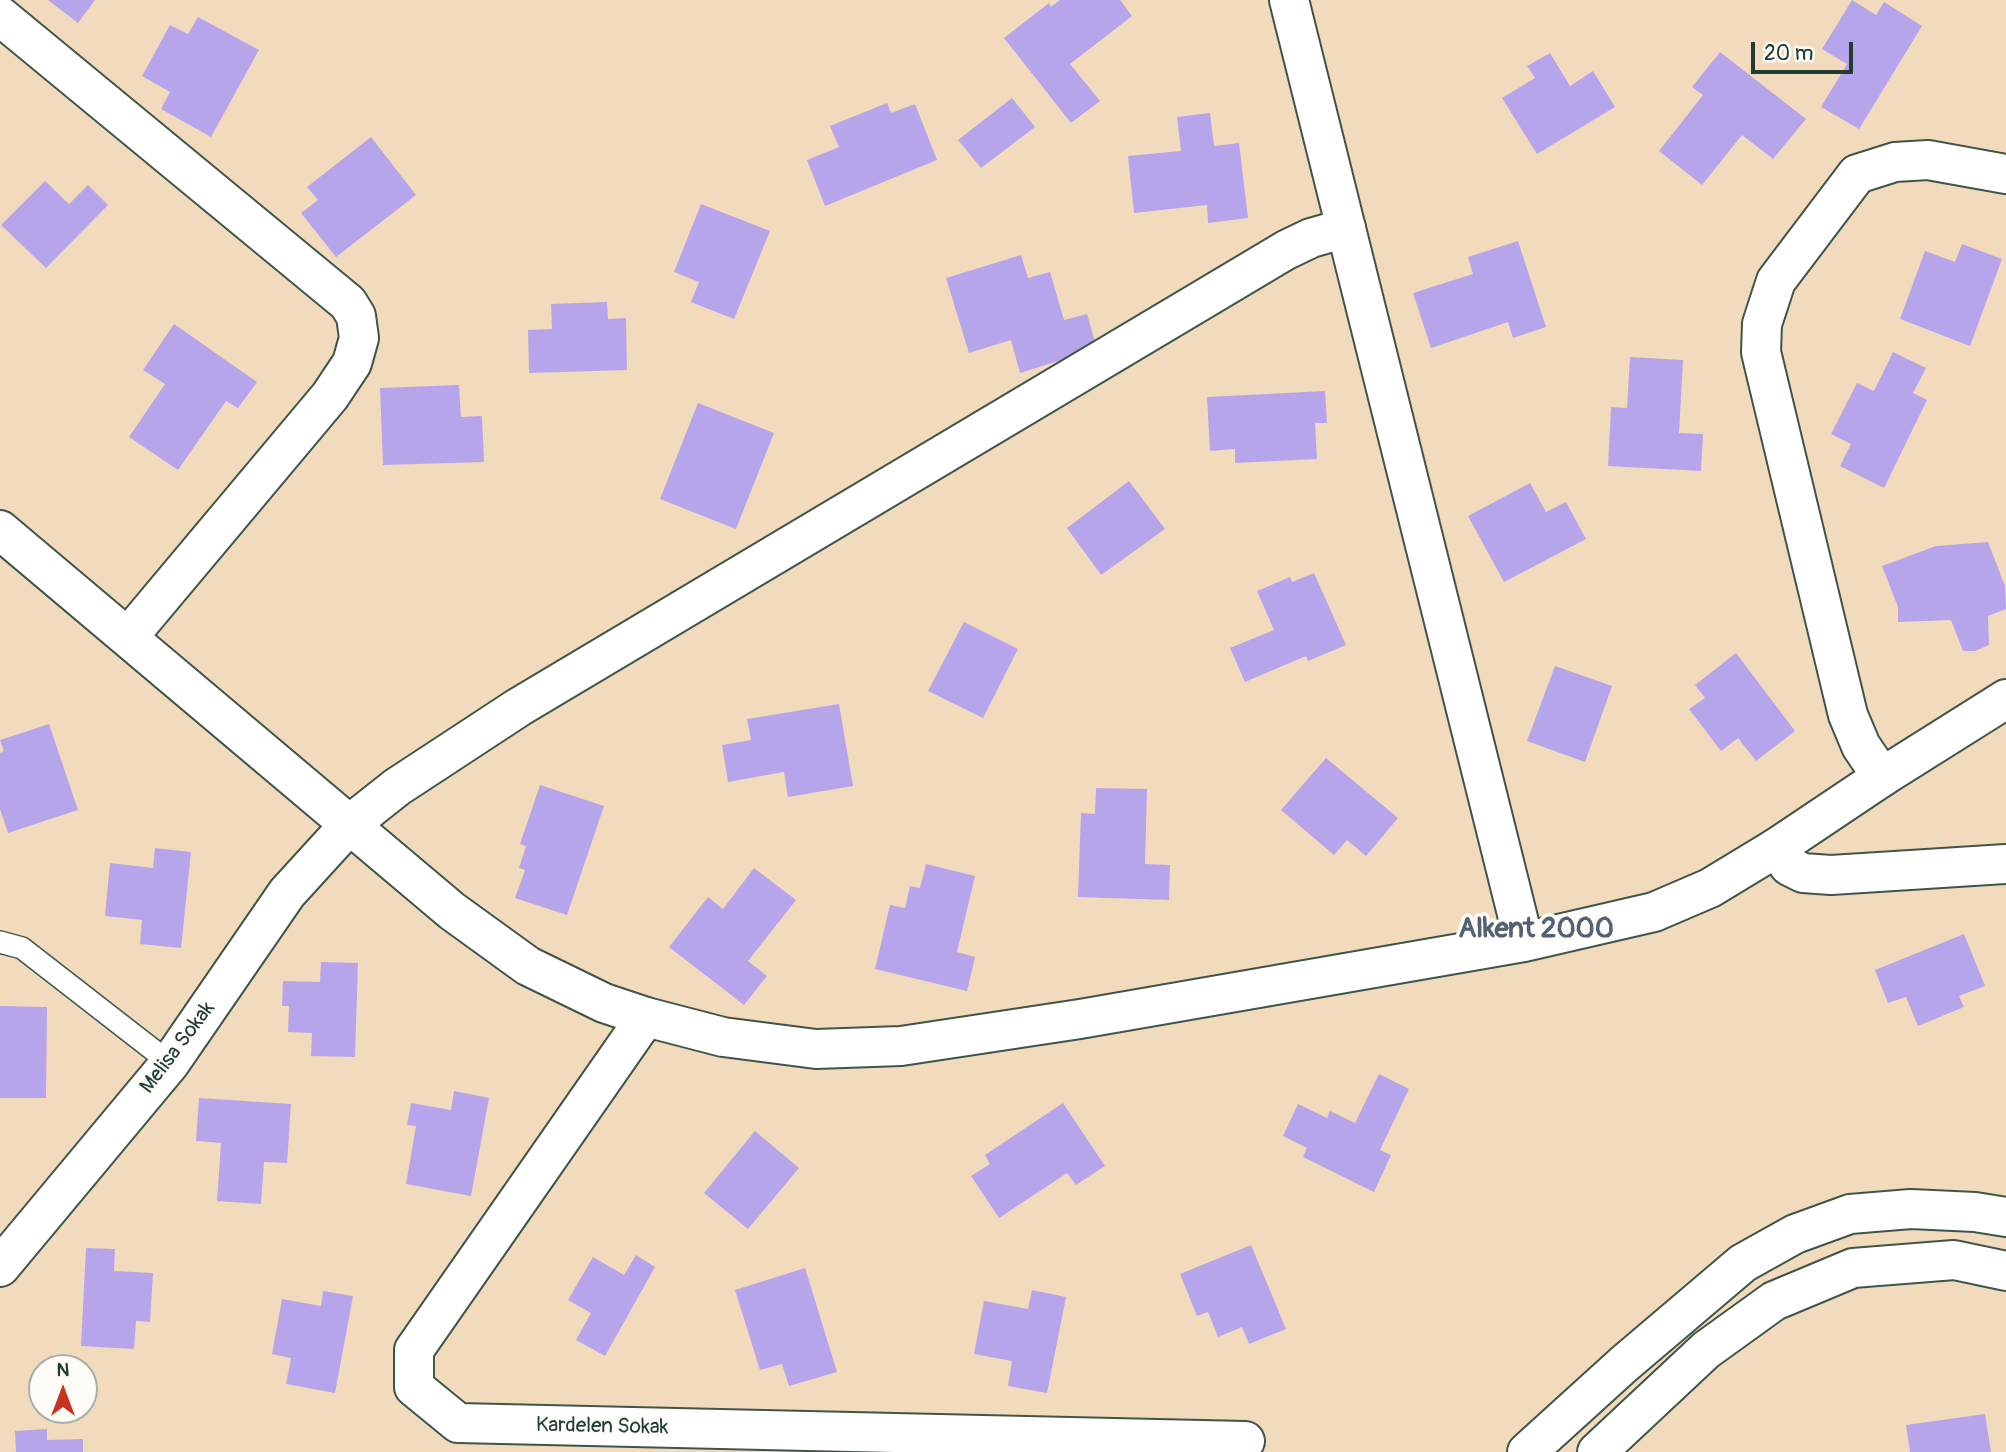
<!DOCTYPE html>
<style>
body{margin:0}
#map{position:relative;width:2006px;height:1452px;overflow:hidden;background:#f2dbbd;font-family:Pangolin,sans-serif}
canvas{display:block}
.north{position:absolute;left:28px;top:1354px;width:70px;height:70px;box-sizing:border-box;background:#fdfcf7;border:2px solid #a4b0a9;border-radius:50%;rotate:0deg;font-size:19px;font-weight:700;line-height:28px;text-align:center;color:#1f3d34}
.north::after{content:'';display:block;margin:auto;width:24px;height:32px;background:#c8321e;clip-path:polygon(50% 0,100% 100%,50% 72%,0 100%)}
.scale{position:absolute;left:1751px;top:42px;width:102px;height:32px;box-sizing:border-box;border:4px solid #1f3d34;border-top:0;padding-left:9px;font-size:21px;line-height:24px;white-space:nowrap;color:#1f3d34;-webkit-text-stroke:5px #fdfcf7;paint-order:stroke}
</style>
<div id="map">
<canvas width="2006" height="1452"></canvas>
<div class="north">N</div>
<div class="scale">20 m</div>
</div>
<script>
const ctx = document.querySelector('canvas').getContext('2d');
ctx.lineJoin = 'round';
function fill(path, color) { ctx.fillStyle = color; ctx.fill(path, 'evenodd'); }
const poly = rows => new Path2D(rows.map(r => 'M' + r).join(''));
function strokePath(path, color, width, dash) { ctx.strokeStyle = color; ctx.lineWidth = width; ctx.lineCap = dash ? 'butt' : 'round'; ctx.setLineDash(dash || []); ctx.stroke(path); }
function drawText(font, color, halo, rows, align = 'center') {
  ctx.font = font + ' Pangolin,sans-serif'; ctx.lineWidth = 7; ctx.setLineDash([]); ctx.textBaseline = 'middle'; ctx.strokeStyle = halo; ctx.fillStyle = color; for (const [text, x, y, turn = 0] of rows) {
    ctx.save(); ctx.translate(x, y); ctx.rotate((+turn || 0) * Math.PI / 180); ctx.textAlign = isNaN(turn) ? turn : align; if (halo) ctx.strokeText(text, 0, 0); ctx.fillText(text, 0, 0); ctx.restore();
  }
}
fill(poly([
 [48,0,95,0,78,23],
 [1060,0,1120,0,1132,16,1070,64,1100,101,1071,123,1004,38,1049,3,1051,7],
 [1852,0,1876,15,1884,2,1922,26,1859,129,1821,107,1847,64,1822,49],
 [198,17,259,50,211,137,161,109,170,92,142,76,170,25,188,34],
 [1720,52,1806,119,1773,159,1742,135,1702,185,1659,151,1703,95,1692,87],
 [1550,53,1570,86,1593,71,1615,107,1537,154,1502,98,1535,78,1527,66],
 [1012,98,1035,127,981,168,958,140],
 [887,103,891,113,915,104,937,160,825,206,807,160,839,147,830,126],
 [1210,113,1214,146,1239,143,1248,218,1208,223,1207,205,1134,213,1128,156,1181,151,1177,117],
 [371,137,416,195,336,257,301,213,318,200,307,187],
 [45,181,69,204,88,185,108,205,46,268,1,225],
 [701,204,770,231,734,319,691,302,699,282,674,272],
 [1518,241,1546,327,1513,338,1508,322,1431,348,1413,293,1473,274,1468,257],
 [1962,244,2002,259,1970,346,1900,319,1925,251,1955,262],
 [1021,255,1028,278,1050,272,1064,320,1087,314,1097,349,1020,373,1011,340,969,353,946,278],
 [607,302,608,319,626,318,627,370,529,373,528,330,552,329,551,304],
 [174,324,257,382,238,408,226,401,178,470,129,437,165,384,143,370],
 [1893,352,1926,368,1913,393,1927,400,1884,488,1840,466,1851,444,1831,434,1857,383,1874,391],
 [1630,357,1683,360,1679,433,1703,434,1701,471,1608,466,1611,407,1627,408],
 [459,385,461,417,482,416,484,462,383,465,380,388],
 [1325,391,1327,423,1315,423,1317,459,1235,463,1235,449,1210,451,1207,397],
 [698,403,774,433,736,529,660,499],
 [1129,481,1165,529,1101,575,1067,528],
 [1530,483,1546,512,1566,502,1586,539,1504,582,1468,516],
 [1988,542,2005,586,2006,609,1988,616,1989,645,1975,651,1963,651,1951,620,1898,622,1898,607,1882,566,1936,546],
 [1314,573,1346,645,1308,661,1306,656,1245,682,1230,648,1274,630,1257,591,1290,577,1292,582],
 [964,622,1018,649,983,718,928,691],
 [1736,653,1795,731,1756,761,1738,738,1721,751,1689,709,1705,698,1695,685],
 [1555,666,1612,686,1585,762,1527,741],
 [839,704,853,786,788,797,784,772,728,782,722,745,751,740,747,719],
 [49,724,78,810,8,833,0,809,0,753,4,751,0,740],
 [1326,758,1398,818,1366,856,1347,840,1334,855,1281,810],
 [540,785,604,806,567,915,515,898,525,870,519,868,526,846,520,844],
 [1096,788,1147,789,1145,864,1170,865,1169,900,1078,897,1081,813,1095,814],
 [155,848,191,852,181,948,140,944,142,920,105,916,110,863,153,868],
 [926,864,975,876,957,952,975,957,967,991,875,969,890,905,905,908,910,886,920,888],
 [754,868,796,900,748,961,767,976,744,1005,669,947,708,897,723,909],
 [1964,934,1985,986,1959,996,1964,1007,1918,1026,1906,997,1888,1003,1875,970],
 [321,962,358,963,355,1057,311,1056,312,1033,288,1032,289,1006,282,1006,283,981,320,982],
 [0,1006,47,1007,46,1098,0,1098],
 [1379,1074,1409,1089,1380,1150,1391,1155,1374,1192,1303,1157,1307,1148,1283,1136,1298,1104,1327,1118,1330,1111,1355,1123],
 [454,1091,489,1098,471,1196,406,1184,416,1126,407,1125,411,1103,451,1110],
 [199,1098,291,1104,287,1163,264,1162,261,1204,217,1201,221,1143,196,1141],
 [1063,1103,1105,1166,1076,1185,1067,1173,999,1218,971,1176,990,1164,985,1155],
 [755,1131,799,1168,748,1229,704,1193],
 [1251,1245,1286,1329,1249,1344,1242,1327,1218,1337,1208,1312,1197,1316,1180,1274],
 [86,1248,115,1249,114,1271,153,1273,150,1322,136,1321,134,1349,81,1346],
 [636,1255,655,1267,605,1356,576,1340,591,1313,568,1300,593,1257,624,1275],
 [805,1268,837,1372,789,1386,782,1364,760,1370,735,1290],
 [1032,1290,1066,1297,1047,1393,1008,1386,1012,1361,974,1354,984,1301,1028,1309],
 [323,1291,353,1296,335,1393,286,1384,291,1358,272,1354,282,1299,321,1306],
 [1985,1414,1991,1452,1910,1452,1906,1425],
 [47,1429,47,1440,83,1439,83,1452,16,1452,15,1431]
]), '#b7a5eb');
const lane = poly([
 [0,942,22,948,170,1063]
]);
const street = poly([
 [0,16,348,303,356,316,359,338,352,363,330,396,128,637],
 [1882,777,1861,746,1848,715,1761,352,1762,324,1776,281,1857,174,1895,162,1928,160,2006,174],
 [1776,848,1789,866,1803,873,1831,875,2006,864],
 [646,1017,414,1350,414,1387,458,1423,1245,1441],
 [0,1267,170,1063,287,893,349,825,397,787,519,707,1286,250,1311,238,1346,228]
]);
const secondary = poly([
 [1289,0,1524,942],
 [0,530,452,911,528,966,604,1003,646,1017,723,1037,816,1049,901,1046,1080,1019,1524,942,1654,912,1710,888,1776,848,1882,777,2006,699],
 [1527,1452,1624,1364,1743,1263,1795,1234,1850,1214,1911,1209,1975,1212,2006,1217],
 [1597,1452,1706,1350,1774,1301,1853,1268,1954,1260,2006,1271]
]);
strokePath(lane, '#3f5549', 24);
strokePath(street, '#3f5549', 42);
strokePath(secondary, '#3f5549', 42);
strokePath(lane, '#fff', 21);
strokePath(street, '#fff', 38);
strokePath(secondary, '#fff', 38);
drawText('21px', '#1f3d34', '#fdfcf7', [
 ["Melisa Sokak",178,1048,-53],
 ["Kardelen Sokak",602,1427,1]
]);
drawText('bold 28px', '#546174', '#fdfcf7', [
 ["Alkent 2000",1536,930]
]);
</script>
